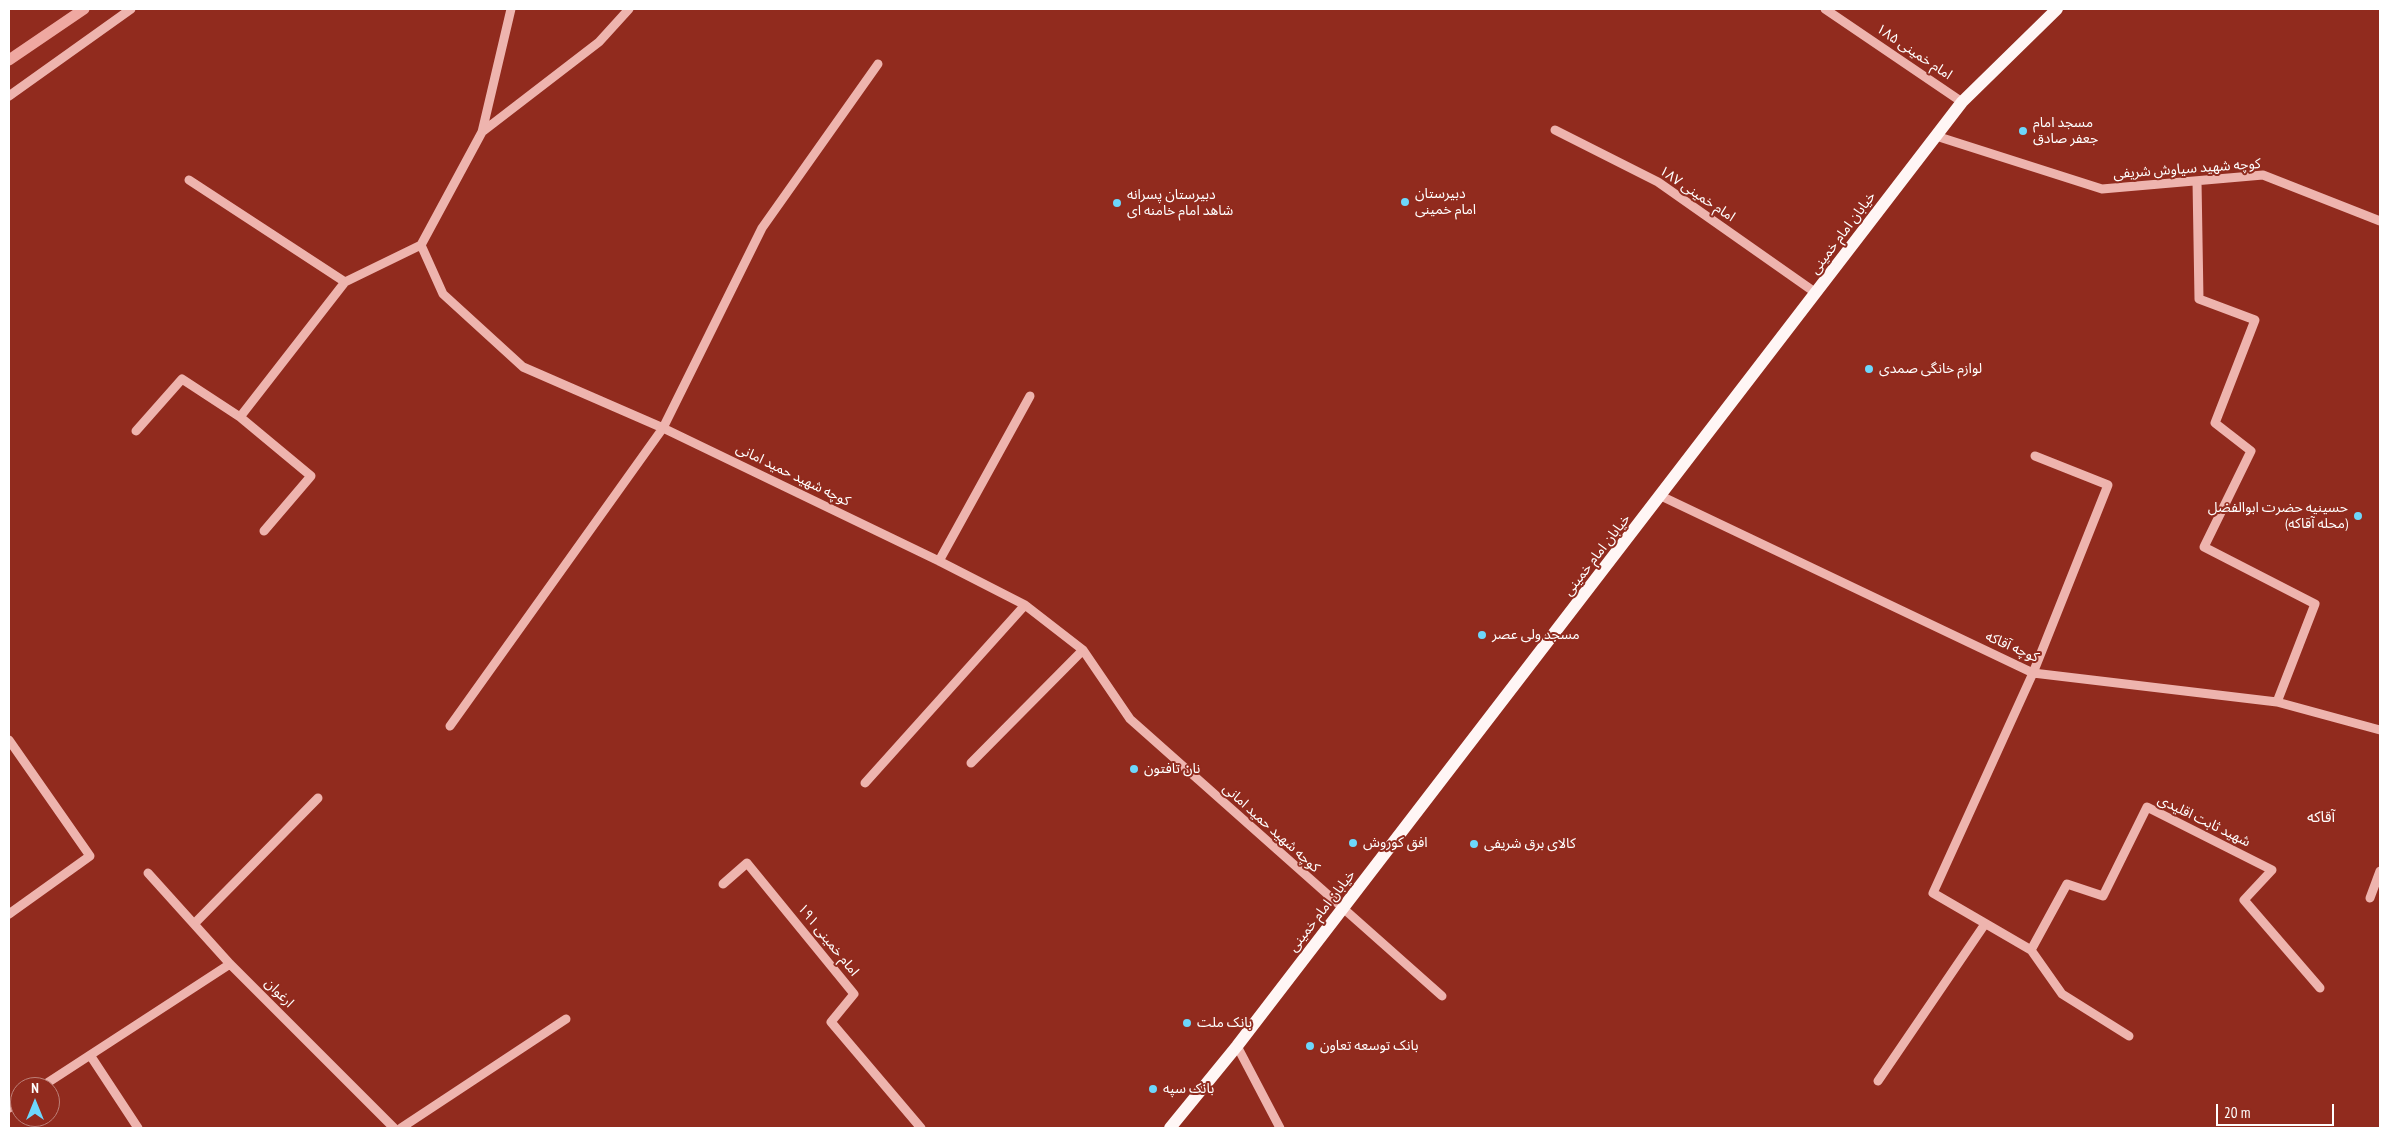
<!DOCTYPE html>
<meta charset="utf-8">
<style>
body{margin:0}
#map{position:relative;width:2389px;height:1137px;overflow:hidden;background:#912b1e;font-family:"PT Sans Narrow",sans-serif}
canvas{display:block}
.frame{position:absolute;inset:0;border:10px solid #fff;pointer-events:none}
.north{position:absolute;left:10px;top:1077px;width:50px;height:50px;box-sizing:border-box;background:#912b1e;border:1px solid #bd8078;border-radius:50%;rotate:0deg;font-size:14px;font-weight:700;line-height:20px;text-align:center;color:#fff}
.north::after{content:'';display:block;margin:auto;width:18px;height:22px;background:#6dd7fc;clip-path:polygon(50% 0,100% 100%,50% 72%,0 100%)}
.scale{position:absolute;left:2216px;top:1104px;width:118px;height:22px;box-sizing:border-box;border:2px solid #fff;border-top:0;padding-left:6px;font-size:15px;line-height:18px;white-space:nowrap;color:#fff;-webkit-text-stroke:4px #912b1e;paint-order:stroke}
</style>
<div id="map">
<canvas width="2389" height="1137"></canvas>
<div class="frame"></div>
<div class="north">N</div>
<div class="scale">20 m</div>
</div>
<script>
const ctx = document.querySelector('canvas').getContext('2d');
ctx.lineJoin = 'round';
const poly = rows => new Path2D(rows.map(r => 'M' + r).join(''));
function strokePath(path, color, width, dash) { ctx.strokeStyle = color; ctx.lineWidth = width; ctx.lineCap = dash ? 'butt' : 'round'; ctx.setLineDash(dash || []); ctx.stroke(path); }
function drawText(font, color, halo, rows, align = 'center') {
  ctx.font = font + ' "PT Sans Narrow","Noto Sans Arabic",sans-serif'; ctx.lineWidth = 4; ctx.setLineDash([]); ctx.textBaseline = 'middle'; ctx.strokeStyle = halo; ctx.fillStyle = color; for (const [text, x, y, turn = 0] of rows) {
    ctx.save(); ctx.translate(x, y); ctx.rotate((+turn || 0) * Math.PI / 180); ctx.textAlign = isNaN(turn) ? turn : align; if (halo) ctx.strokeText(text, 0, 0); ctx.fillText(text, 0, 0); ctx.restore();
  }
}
strokePath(poly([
 [9,60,84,9]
]), '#efa8a1', 11);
strokePath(poly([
 [511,9,482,132,421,245,443,294,523,367,663,428,939,561,1025,605,1083,650,1130,719,1442,996],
 [1825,9,1962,102],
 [9,96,131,9],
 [1555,130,1658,182,1816,293],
 [482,132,599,42,629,9],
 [1936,136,2102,189,2263,175,2380,221],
 [189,180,345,282,421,245],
 [2197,181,2199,299,2255,320,2215,423,2251,451,2204,547,2315,604,2277,702],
 [240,417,345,282],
 [136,431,182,379,240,417,311,476,264,531],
 [2035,456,2108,485,2033,673,1933,893,2031,950,2062,994,2129,1036],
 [1661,496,2033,673,2277,702,2380,730],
 [939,561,1030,396],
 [450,726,663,428,762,228,878,64],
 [9,740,90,856,9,914],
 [971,763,1083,650],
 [865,783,1025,605],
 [148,873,230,964,394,1128],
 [723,884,747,863,854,994,831,1022,921,1128],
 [2370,898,2380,871],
 [194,924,318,798],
 [2031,950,2067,884,2103,896,2147,807,2272,870,2244,900,2320,988],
 [1237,1046,1280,1128],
 [90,1055,138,1128],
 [1878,1081,1985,924],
 [41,1087,230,964],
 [9,1108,20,1100],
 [401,1128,566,1019]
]), '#eeb4ae', 9);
strokePath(poly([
 [1170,1128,1237,1046,1962,102,2057,9]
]), '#fff6f5', 12);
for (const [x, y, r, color] of [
 [2023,131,5,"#6dd7fc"],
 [1405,202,5,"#6dd7fc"],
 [1117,203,5,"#6dd7fc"],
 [1869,369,5,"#6dd7fc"],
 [2358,516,5,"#6dd7fc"],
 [1482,635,5,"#6dd7fc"],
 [1134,769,5,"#6dd7fc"],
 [1353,843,5,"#6dd7fc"],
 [1474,844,5,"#6dd7fc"],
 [1187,1023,5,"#6dd7fc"],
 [1310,1046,5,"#6dd7fc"],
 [1153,1089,5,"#6dd7fc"]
]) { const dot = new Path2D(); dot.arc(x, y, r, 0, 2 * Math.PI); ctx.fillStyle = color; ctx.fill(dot); strokePath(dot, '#912b1e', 2); }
drawText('14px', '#fff', '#912b1e', [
 ["امام خمینی ۱۸۵",1914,52,34],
 ["کوچه شهید سیاوش شریفی",2187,169,-4],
 ["امام خمینی ۱۸۷",1697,194,34],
 ["خیابان امام خمینی",1843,233,-53],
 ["کوچه شهید حمید امانی",793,475,26],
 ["خیابان امام خمینی",1597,555,-52],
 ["کوچه آقاکه",2012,647,24],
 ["شهید ثابت اقلیدی",2204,821,26],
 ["کوچه شهید حمید امانی",1271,828,42],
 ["خیابان امام خمینی",1322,911,-52],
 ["امام خمینی ۱۹۱",828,940,51],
 ["ارغوان",279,993,45]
]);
drawText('14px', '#fff', '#912b1e', [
 ["مسجد امام",2033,123],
 ["جعفر صادق",2033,139],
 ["دبیرستان",1415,194],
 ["امام خمینی",1415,210],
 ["دبیرستان پسرانه",1127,195],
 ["شاهد امام خامنه ای",1127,211],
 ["لوازم خانگی صمدی",1879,369],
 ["حسینیه حضرت ابوالفضل",2348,508,"right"],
 ["(محله آقاکه)",2348,524,"right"],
 ["مسجد ولی عصر",1492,635],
 ["نان تافتون",1144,769],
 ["افق کوروش",1363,843],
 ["کالای برق شریفی",1484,844],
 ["بانک ملت",1197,1023],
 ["بانک توسعه تعاون",1320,1046],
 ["بانک سپه",1163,1089]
], 'left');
drawText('15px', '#fff', '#912b1e', [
 ["آقاکه",2321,818]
]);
</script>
